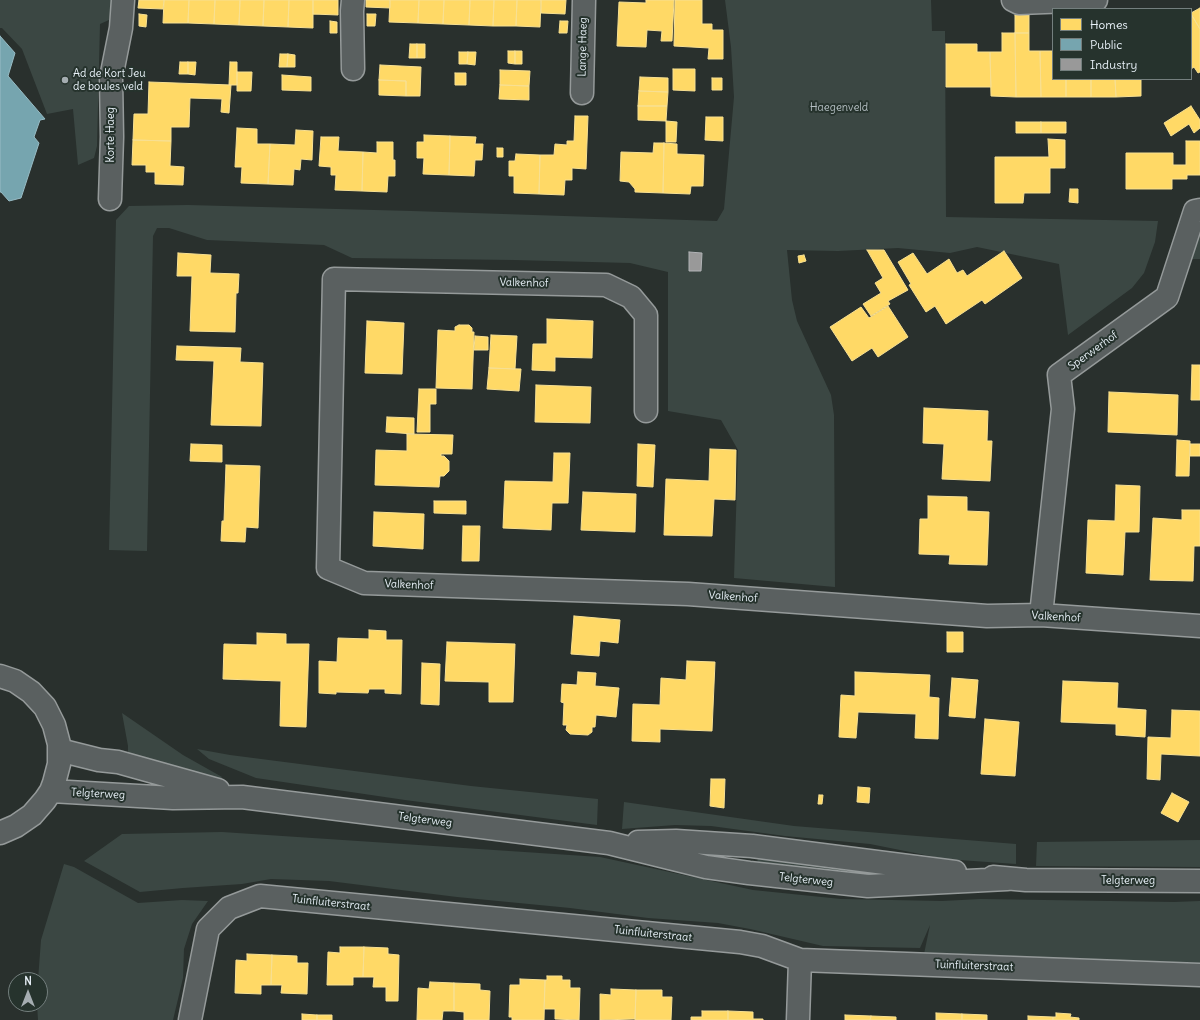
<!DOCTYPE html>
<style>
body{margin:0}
#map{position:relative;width:1200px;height:1020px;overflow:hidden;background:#29302d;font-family:Delius,sans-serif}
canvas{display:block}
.legend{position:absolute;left:1052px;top:8px;width:140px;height:72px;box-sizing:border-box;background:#26332d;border:1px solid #747f7e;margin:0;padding:5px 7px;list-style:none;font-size:12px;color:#e8f1f8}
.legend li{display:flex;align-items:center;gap:8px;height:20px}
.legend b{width:20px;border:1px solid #747f7e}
.north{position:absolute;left:8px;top:972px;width:40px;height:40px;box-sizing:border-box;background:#26332d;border:1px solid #747f7e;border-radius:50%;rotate:0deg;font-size:11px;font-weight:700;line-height:16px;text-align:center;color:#e8f1f8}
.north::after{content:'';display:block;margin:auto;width:14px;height:18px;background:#a5adb1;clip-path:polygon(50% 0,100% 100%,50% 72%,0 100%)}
</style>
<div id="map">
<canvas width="1200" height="1020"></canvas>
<ul class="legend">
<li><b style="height:11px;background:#ffd966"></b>Homes</li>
<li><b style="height:11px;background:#76a5af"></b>Public</li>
<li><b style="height:11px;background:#999"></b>Industry</li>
</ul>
<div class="north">N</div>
</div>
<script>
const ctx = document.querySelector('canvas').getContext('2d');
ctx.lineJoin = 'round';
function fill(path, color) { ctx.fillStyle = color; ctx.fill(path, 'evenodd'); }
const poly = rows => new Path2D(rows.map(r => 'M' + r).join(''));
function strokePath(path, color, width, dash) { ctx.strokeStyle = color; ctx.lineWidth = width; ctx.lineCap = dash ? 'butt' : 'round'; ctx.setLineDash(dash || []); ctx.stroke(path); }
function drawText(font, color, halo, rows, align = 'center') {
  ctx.font = font + ' Delius,sans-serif'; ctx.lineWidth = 4; ctx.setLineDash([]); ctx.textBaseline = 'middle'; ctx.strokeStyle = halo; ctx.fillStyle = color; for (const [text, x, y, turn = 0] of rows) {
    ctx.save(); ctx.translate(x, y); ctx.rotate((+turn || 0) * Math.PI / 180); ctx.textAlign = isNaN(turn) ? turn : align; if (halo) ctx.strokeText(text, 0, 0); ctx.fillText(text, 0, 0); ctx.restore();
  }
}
fill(poly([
 [0,0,113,0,113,6,109,20,100,24,97,146,94,158,78,165,73,109,47,114,22,49,2,28,0,28],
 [725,0,931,0,932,31,945,31,946,217,1158,221,1155,242,1144,273,1132,288,1068,335,1059,264,977,247,950,253,898,248,838,251,787,250,792,300,797,321,831,395,834,415,835,587,734,578,738,450,721,420,668,411,668,272,630,263,514,260,352,258,324,245,207,240,169,228,157,228,153,236,147,551,109,550,116,220,129,206,188,205,412,211,717,221,724,209,734,97,731,47],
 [1200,220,1200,259,1186,259],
 [122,713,183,755,222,777,220,781,128,756,128,746],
 [197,749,230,755,471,786,598,799,597,825,405,800,256,778,209,759],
 [624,802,794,826,1016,844,1016,864,945,859,870,844,785,836,711,826,675,825,622,829],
 [222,832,600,857,753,890,841,899,942,901,981,899,1174,902,1200,901,1200,963,924,954,930,925,920,948,823,946,750,929,718,923,648,918,570,908,457,897,329,881,271,879,242,884,183,888,140,892,84,861,122,834],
 [1200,840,1200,867,1036,866,1037,842],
 [758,855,861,867,860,878,757,866],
 [64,864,74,867,138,903,182,900,208,901,192,924,184,949,183,978,173,1020,38,1020,37,1004,40,1004,40,980,38,980,41,940]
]), '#3b4743');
const homes = poly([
 [139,0,164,0,163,9,138,8,139,0],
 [164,0,189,0,188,23,163,23,164,0],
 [189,0,215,0,214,24,188,23,189,0],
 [215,0,240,0,239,25,214,24,215,0],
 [240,0,264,0,263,26,239,25,240,0],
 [264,0,289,0,288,27,263,26,264,0],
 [289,0,313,0,313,28,288,27,289,0],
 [313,0,338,0,338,15,313,14,313,0],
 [366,0,390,0,390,8,366,7,366,0],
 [390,0,419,0,418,23,389,22,390,0],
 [419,0,444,0,443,24,418,23,419,0],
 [444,0,470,0,469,25,443,24,444,0],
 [470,0,494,0,493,26,469,25,470,0],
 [494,0,517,0,516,26,493,26,494,0],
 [517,0,541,0,540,27,516,26,517,0],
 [541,0,566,0,565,14,541,13,541,0],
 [646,0,674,0,672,41,661,41,662,31,647,30,646,47,617,46,619,2,646,3,646,0],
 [675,0,702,0,702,24,712,24,712,30,723,30,723,59,708,59,709,48,674,46,675,0],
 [1200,8,1200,29,1191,14,1191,13,1200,8],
 [139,14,147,15,146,27,139,26,139,14],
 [367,14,376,14,375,26,367,26,367,14],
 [1191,14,1200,29,1200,72,1198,73,1194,67,1191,69,1191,14],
 [1015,15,1029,15,1029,33,1015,33,1015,15],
 [330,21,337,22,337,33,330,33,330,21],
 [560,21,568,21,567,33,559,33,560,21],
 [1002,33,1015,33,1016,97,991,96,990,52,1002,52,1002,33],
 [1015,33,1029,33,1029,51,1040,51,1041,97,1016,97,1015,33],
 [1053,33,1053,79,1066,79,1066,97,1041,97,1040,51,1053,51,1053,33],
 [410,44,417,44,417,58,409,58,410,44],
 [417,44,425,44,425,58,417,58,417,44],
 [946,44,977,44,977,52,990,52,991,87,946,87,946,44],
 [508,51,515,51,515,64,508,63,508,51],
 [515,51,522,51,522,64,515,64,515,51],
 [459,52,468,52,467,64,459,64,459,52],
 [468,52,476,52,475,65,467,64,468,52],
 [280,54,288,54,287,67,279,67,280,54],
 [288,54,295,55,295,67,287,67,288,54],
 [180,62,188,62,188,74,179,74,180,62],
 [188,62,196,62,195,75,188,74,188,62],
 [230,62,237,62,237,85,229,85,230,62],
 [380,65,421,67,420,96,406,96,406,81,379,80,380,65],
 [673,69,695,69,695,91,673,90,673,69],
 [500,70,530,71,529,86,500,85,500,70],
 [237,72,252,72,251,91,237,91,237,72],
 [455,73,466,73,466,85,455,85,455,73],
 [282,75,311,77,311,91,282,90,282,75],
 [640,77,668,78,668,92,639,91,640,77],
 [712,78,722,78,722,90,712,90,712,78],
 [1066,79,1091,79,1091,97,1066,97,1066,79],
 [1091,79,1115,79,1116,97,1091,97,1091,79],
 [1115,79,1141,79,1141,96,1116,97,1115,79],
 [379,80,406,81,406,96,379,95,379,80],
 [149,82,231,85,229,113,221,112,222,99,190,98,189,127,171,127,171,141,133,140,134,114,148,114,149,82],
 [500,85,529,86,529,100,499,99,500,85],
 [639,91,668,92,667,106,638,106,639,91],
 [638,106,667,106,666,121,638,120,638,106],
 [1191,106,1200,120,1200,128,1194,133,1189,124,1171,136,1164,123,1191,106],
 [575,116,588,116,586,169,572,168,572,180,565,180,564,195,539,194,540,155,554,155,555,144,567,145,567,141,574,141,575,116],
 [706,117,723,117,723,141,705,140,706,117],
 [666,121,677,122,676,142,666,142,666,121],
 [1016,122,1041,122,1041,133,1016,133,1016,122],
 [1041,122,1066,122,1066,133,1041,133,1041,122],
 [237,128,257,129,257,144,270,144,268,184,241,183,242,167,235,167,237,128],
 [296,130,313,131,312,160,301,159,300,170,294,169,293,185,268,184,270,144,295,145,296,130],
 [424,135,450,136,449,175,423,174,424,158,417,158,417,142,424,142,424,135],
 [450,136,476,137,475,144,483,144,482,160,475,160,474,176,449,175,450,136],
 [321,137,339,137,338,151,363,152,362,191,335,190,336,175,331,175,331,167,319,166,321,137],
 [1048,139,1065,140,1065,168,1050,168,1050,193,1024,193,1023,203,995,203,995,157,1049,157,1048,139],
 [133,140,171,141,170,166,184,167,183,185,155,184,155,172,146,172,146,165,132,165,133,140],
 [1186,141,1200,141,1200,175,1187,175,1187,179,1172,179,1172,189,1126,189,1126,153,1173,153,1173,165,1186,165,1186,141],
 [377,142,393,142,393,160,395,160,395,176,388,176,387,192,362,191,363,152,377,153,377,142],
 [654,143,664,143,663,193,635,192,635,189,629,182,620,181,621,152,653,153,654,143],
 [664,143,677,144,677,154,704,155,703,186,691,186,690,194,663,193,664,143],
 [497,148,503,148,503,157,497,157,497,148],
 [516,154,540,155,539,194,514,193,514,176,509,176,509,161,515,161,516,154],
 [1070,189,1078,189,1078,203,1069,202,1070,189],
 [867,250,884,250,908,290,888,301,890,304,871,316,863,304,881,293,875,283,883,278,867,250],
 [1004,251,1022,278,985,304,982,300,946,324,935,306,926,312,909,285,911,284,898,262,913,253,927,274,949,259,957,273,963,270,967,276,1004,251],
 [178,253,211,255,210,273,239,274,238,293,236,293,235,332,190,331,192,276,177,276,178,253],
 [804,255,806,261,799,263,798,256,804,255],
 [888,306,908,337,878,357,872,348,852,361,830,327,861,307,869,318,888,306],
 [547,319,593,321,592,358,555,357,555,371,532,370,533,344,547,344,547,319],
 [367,321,404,323,402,374,365,373,367,321],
 [459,325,469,325,472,328,472,332,474,332,472,389,436,388,438,330,455,331,455,327,459,325],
 [491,335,517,336,515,369,489,368,491,335],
 [475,336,488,337,488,350,474,350,475,336],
 [177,346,241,348,240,362,263,363,261,426,211,425,214,361,176,360,177,346],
 [1192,365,1200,365,1200,400,1191,400,1192,365],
 [489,368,521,369,519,391,487,389,489,368],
 [536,385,591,387,590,423,535,422,536,385],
 [419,389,436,389,436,404,430,404,430,432,417,432,419,389],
 [1109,392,1178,395,1177,435,1108,432,1109,392],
 [924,408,988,411,987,441,992,441,990,481,942,479,944,444,923,443,924,408],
 [387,417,414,418,414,434,386,432,387,417],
 [407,434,453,435,452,454,441,454,441,456,444,456,449,461,449,471,444,476,440,476,439,487,375,485,376,450,407,451,407,434],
 [1177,440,1190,441,1189,476,1176,476,1177,440],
 [191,444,222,445,222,462,190,461,191,444],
 [638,444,655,445,653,487,637,486,638,444],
 [1190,444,1200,444,1200,456,1190,456,1190,444],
 [710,449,736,450,735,500,714,499,712,536,664,535,666,479,709,481,710,449],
 [554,453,570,453,568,503,552,503,551,530,503,528,505,481,553,482,554,453],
 [226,465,260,466,258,528,246,527,245,542,221,541,222,521,224,521,226,465],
 [1116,485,1140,486,1139,532,1125,532,1123,575,1086,573,1088,520,1115,521,1116,485],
 [583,492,636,494,635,532,581,530,583,492],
 [928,496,967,497,967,511,989,512,987,565,949,564,950,555,919,554,920,519,928,519,928,496],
 [434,501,466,501,466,514,434,513,434,501],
 [1182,510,1200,510,1200,546,1194,546,1193,581,1150,580,1153,518,1182,520,1182,510],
 [374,512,424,514,423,549,373,546,374,512],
 [463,526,480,526,479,561,462,561,463,526],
 [574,616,620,620,618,643,600,641,599,656,571,654,574,616],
 [369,630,386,631,386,640,402,640,401,694,385,693,385,689,369,689,368,693,336,692,336,694,319,693,319,661,337,662,338,638,369,639,369,630],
 [947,632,963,632,963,652,947,652,947,632],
 [257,633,286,634,286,644,309,644,306,727,280,726,281,681,223,679,224,644,257,645,257,633],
 [447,642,515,644,513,702,489,702,489,682,445,681,447,642],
 [687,661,715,662,712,731,660,729,660,742,632,741,633,704,660,705,661,678,686,680,687,661],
 [422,663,440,664,439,705,421,704,422,663],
 [578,672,596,673,595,686,619,688,616,717,596,715,595,727,592,727,592,732,588,735,570,734,566,730,567,725,563,725,564,703,561,702,562,684,577,685,578,672],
 [855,672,930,675,929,697,939,698,938,739,915,738,916,714,858,712,856,738,839,737,841,695,855,696,855,672],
 [952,678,978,680,975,718,949,716,952,678],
 [1063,681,1118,683,1117,708,1146,710,1145,737,1116,735,1116,724,1061,722,1063,681],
 [1172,710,1200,711,1200,756,1161,754,1160,780,1147,779,1148,737,1171,738,1172,710],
 [985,719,1019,722,1015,776,981,774,985,719],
 [711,779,725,779,724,808,710,806,711,779],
 [858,787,870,788,869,803,857,802,858,787],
 [1172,793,1189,802,1178,822,1161,813,1172,793],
 [819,795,823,795,822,804,818,804,819,795],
 [340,947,364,947,363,977,353,977,353,985,327,985,328,952,340,953,340,947],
 [364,947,388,948,388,954,399,955,398,1001,386,1001,386,987,373,987,374,977,363,977,364,947],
 [247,954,272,955,271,985,261,985,261,994,235,993,236,960,247,961,247,954],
 [272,955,297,956,297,963,308,963,307,994,281,993,282,985,271,985,272,955],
 [547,976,562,976,562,980,570,980,570,988,580,988,579,1020,555,1019,555,1009,544,1009,545,980,547,980,547,976],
 [520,979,545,980,544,1020,512,1020,512,1017,509,1017,510,985,520,985,520,979],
 [430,982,454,983,454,1011,443,1011,442,1020,417,1020,418,988,429,989,430,982],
 [454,983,480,984,480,990,490,991,489,1020,464,1020,464,1012,454,1011,454,983],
 [611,989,636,990,635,1019,600,1020,600,994,611,995,611,989],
 [636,990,662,990,662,997,672,997,671,1020,635,1020,636,990],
 [702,1011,728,1011,728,1020,691,1020,691,1017,702,1017,702,1011],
 [728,1011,753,1012,753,1019,763,1019,763,1020,728,1020,728,1011],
 [936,1013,962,1014,962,1020,936,1020,936,1013],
 [1056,1013,1071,1014,1070,1017,1079,1018,1079,1020,1053,1020,1053,1017,1056,1017,1056,1013],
 [302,1014,317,1015,317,1020,302,1020,302,1014],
 [962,1014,987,1015,987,1020,962,1020,962,1014],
 [317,1015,332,1015,332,1020,317,1020,317,1015],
 [845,1015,871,1016,870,1020,845,1020,845,1015],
 [871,1016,896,1017,896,1020,870,1020,871,1016],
 [1028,1016,1053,1017,1053,1020,1028,1020,1028,1016]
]);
fill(homes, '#ffd966');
strokePath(homes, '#f8e092', 1);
const public = poly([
 [0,36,15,53,8,76,45,119,40,120,34,137,39,143,21,198,9,201,1,192,0,192,0,36]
]);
fill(public, '#76a5af');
strokePath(public, '#98bcc5', 1);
const industry = poly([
 [689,252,702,253,701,271,689,271,689,252]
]);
fill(industry, '#999');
strokePath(industry, '#b1b3b6', 1);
const street = poly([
 [1013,0,1019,3,1096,0],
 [353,69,352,11,353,0],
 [582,93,584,0],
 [110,199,112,137,111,78,121,28,123,0],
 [646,411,646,315,631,297,606,285,334,279,328,568,364,583,688,594,987,616,1041,615,1200,626],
 [1041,615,1063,409,1059,375,1167,297,1195,211,1200,210],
 [190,1020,208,929,229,908,260,896,740,942,762,946,800,960,1200,975],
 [798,1020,800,960]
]);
const secondary = poly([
 [0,676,15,681,31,692,45,707,54,725,59,744,59,764,54,783,51,791,45,800,32,815,16,826,0,833],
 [59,750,99,760,118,762,218,790],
 [51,791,173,798,242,797,609,843,706,867,749,873,868,886,1007,879],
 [638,842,676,841,752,846,955,872],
 [993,877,1026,880,1200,881]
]);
strokePath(street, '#959a9a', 25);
strokePath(secondary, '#959a9a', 25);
strokePath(street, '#5a6060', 22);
strokePath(secondary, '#5a6060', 22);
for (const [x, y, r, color] of [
 [65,80,4,"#a5adb1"]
]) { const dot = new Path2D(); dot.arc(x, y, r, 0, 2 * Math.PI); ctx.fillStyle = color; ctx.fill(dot); strokePath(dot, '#26332d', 1.5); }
drawText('11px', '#e8f1f8', '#26332d', [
 ["Lange Haeg",583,47,-89],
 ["Korte Haeg",111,135,-90],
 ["Valkenhof",524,283,1],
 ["Sperwerhof",1093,351,-36],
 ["Valkenhof",409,585,2],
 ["Valkenhof",733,597,4],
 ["Valkenhof",1056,617,3],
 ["Telgterweg",98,794,3],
 ["Telgterweg",425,820,7],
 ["Telgterweg",806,880,6],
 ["Telgterweg",1128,881],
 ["Tuinfluiterstraat",331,903,6],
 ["Tuinfluiterstraat",653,934,6],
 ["Tuinfluiterstraat",974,966,2]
]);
drawText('11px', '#e8f1f8', '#26332d', [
 ["Ad de Kort Jeu",73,74],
 ["de boules veld",73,87]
], 'left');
drawText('11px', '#b5bfc3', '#26332d', [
 ["Haegenveld",839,108]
]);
</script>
